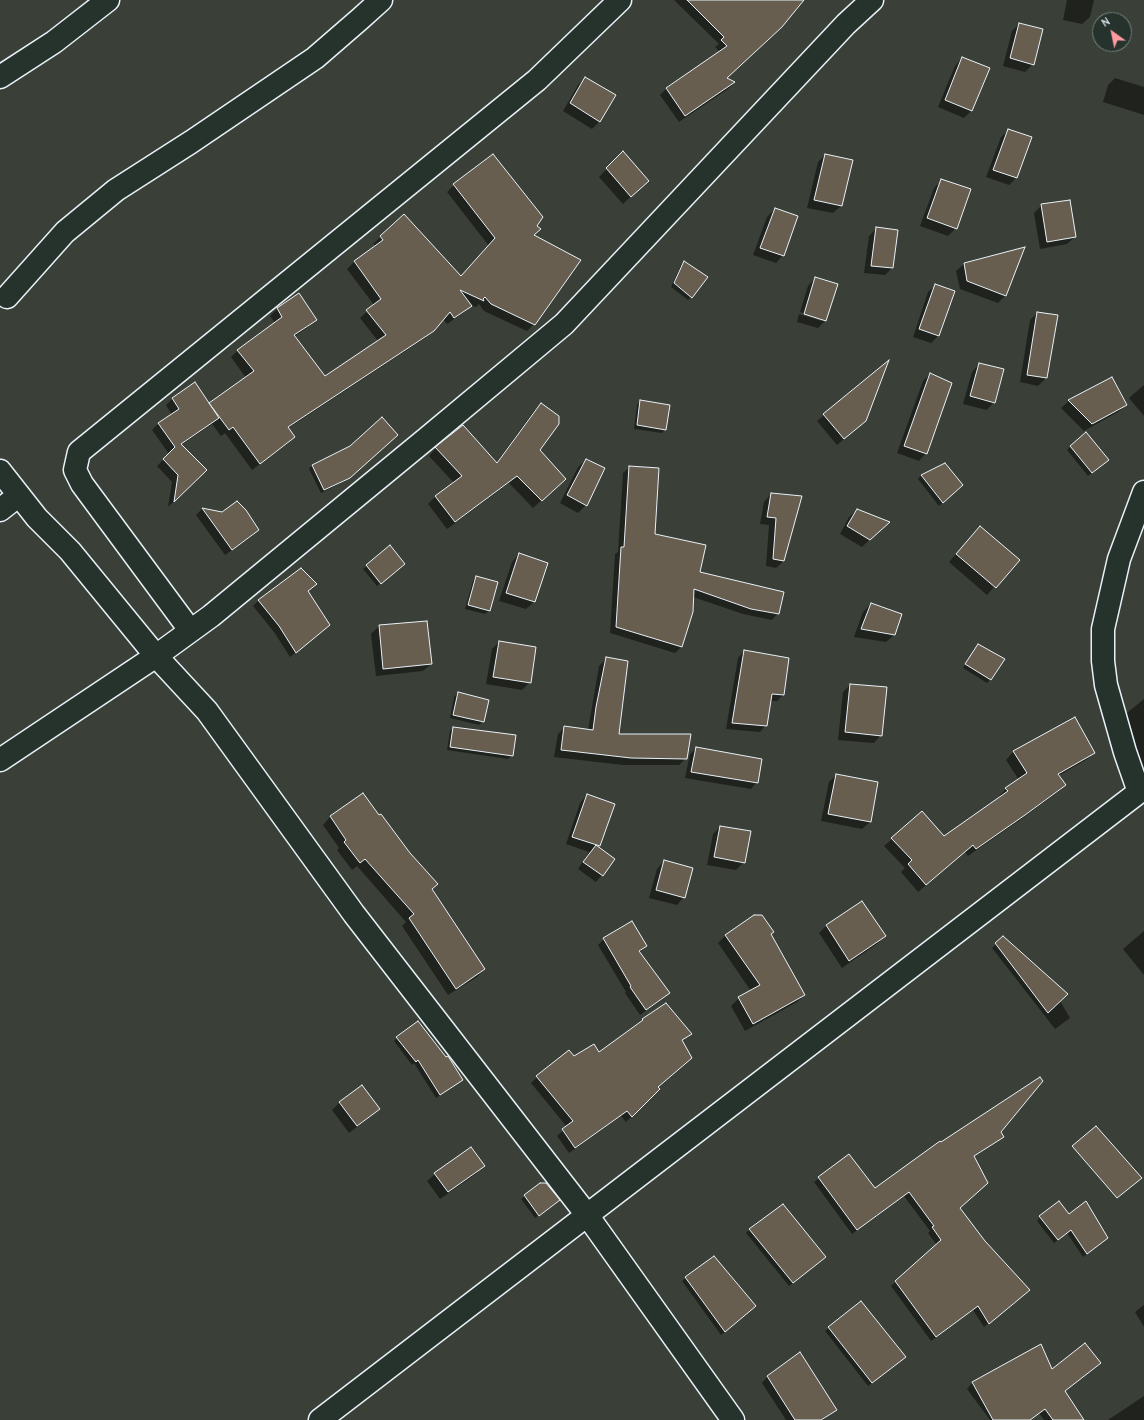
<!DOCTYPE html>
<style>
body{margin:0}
#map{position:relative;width:1144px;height:1420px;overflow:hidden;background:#3a4038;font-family:"Comic Neue",sans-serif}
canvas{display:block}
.north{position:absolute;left:1092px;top:12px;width:40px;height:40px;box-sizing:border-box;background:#26332d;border:1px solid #747f7e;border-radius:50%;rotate:327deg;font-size:11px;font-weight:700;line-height:16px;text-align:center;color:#e8f1f8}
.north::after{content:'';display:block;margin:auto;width:14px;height:18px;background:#ff9aa2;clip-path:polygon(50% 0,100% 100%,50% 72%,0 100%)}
</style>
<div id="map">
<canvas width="1144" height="1420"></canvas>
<div class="north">N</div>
</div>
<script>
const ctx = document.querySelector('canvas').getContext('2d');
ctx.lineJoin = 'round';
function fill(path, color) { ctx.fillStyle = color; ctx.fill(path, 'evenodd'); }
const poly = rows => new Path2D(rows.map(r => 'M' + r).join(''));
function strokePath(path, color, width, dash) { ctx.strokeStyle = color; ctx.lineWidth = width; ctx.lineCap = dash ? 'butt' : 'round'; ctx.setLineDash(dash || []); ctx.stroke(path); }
fill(poly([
 [674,0,802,0,726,78,734,83,728,89,679,122,660,95,667,88,720,52,715,47,719,44],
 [1067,0,1094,0,1090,17,1082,24,1063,20],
 [1019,24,1033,64,1025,72,1003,66,1012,31],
 [962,58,972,110,964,118,938,107,955,66],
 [586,78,600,121,592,129,563,111,578,85],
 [1115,78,1144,87,1144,115,1103,102,1108,85],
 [1009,130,1031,138,1016,178,1009,185,986,177,1001,137],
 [623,152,640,188,623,204,599,177],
 [825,155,851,161,841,206,833,213,807,208,818,162],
 [942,180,956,228,948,236,920,226,934,188],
 [454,185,536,226,533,235,534,324,527,331,484,311,479,304,476,307,471,305,463,313,447,324,443,319,425,338,287,429,294,437,287,444,252,470,225,433,221,436,212,424,181,445,206,470,168,507,172,482,157,466,169,454,152,430,158,424,172,415,166,405,172,399,195,384,209,405,246,378,231,357,238,350,275,323,270,316,277,309,299,295,315,320,308,327,294,337,325,377,378,341,360,318,374,305,347,269,354,262,376,246,373,244,404,215,461,277,489,246,447,192],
 [1042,205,1075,237,1067,244,1040,249,1034,213],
 [775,209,783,255,776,263,753,255,767,217],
 [876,229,892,268,885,275,864,273,869,236],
 [1023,248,1006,295,998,303,960,289,956,271,964,264],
 [684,262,691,297,688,300,671,287,681,265],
 [815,278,825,321,818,328,797,322,799,314,822,321,822,319,800,312,808,286],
 [936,285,938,336,931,343,913,337,928,292],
 [1037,313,1056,315,1046,378,1038,386,1020,382,1030,320],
 [887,363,858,427,837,445,817,421],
 [979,364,994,402,987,410,963,404,972,372],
 [930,374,926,453,919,461,897,453,923,381],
 [1111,378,1126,405,1118,412,1084,431,1061,408,1069,401],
 [1144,385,1144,416,1129,398],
 [640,401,665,429,662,433,634,429,637,405],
 [541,404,538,450,557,486,533,508,509,483,447,529,428,504,436,496,454,483,429,456,436,448,496,463,533,412],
 [393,438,345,481,321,493,309,469,312,465,350,447],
 [1071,446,1104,463,1088,476,1067,450],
 [586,460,586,505,578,513,560,503,578,467],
 [630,467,654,535,699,573,778,613,772,620,743,614,693,597,682,646,675,653,610,633,615,554,618,552,623,473],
 [921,475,958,488,939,506,918,479],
 [771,494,800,497,784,561,776,568,766,566,769,525,760,524,764,502],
 [202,509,223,513,258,530,252,536,225,555,196,515],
 [857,510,881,529,862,547,840,534,849,517],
 [973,535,1018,560,987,595,949,562],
 [390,547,401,568,377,586,363,569],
 [519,554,534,602,526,609,499,601,512,562],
 [476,577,489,611,485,614,465,609,473,581],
 [307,591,323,630,290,657,274,632,253,606,259,600],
 [871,604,901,615,894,635,886,642,854,637,863,612],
 [426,622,431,664,423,671,376,676,371,634,379,626],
 [499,642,530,682,522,690,486,684,492,649],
 [979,645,990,680,987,683,963,668],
 [744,651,788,658,783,695,777,701,770,701,766,725,760,732,726,729,738,658],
 [606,659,618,735,686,758,679,765,623,765,554,757,558,734,565,727,588,730,599,666],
 [850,685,881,735,874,743,838,740,843,692],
 [458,693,483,721,479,725,450,718,454,697],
 [1144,699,1144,772,1121,741,1116,724,1127,713],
 [1075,718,1094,753,1086,760,1058,776,1065,785,1058,792,1017,822,968,856,965,852,918,892,901,872,905,868,884,846,922,812,944,837,1000,798,999,796,1006,789,1019,780,1006,760,1013,752],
 [453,728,512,755,508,759,447,750,450,731],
 [697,748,757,782,751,789,685,778,690,754],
 [836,775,870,822,862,829,821,821,829,782],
 [363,794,431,889,484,969,477,977,448,995,402,926,406,922,357,866,352,870,337,850,339,848,323,825,330,817],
 [587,795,600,846,598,847,602,875,596,882,578,869,589,852,566,844,580,803],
 [720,827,744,862,736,870,707,865,713,834],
 [664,861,684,897,677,905,649,898,657,869],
 [861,903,884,936,877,944,842,968,819,933,826,926],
 [754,916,773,932,770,935,804,995,797,1002,745,1031,731,1006,739,998,751,991,718,943,725,936],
 [1144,931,1144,975,1123,949],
 [1003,937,1060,1001,1070,1018,1055,1029,992,948],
 [604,939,646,946,639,953,668,993,663,999,640,1015,625,993,626,992,598,945],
 [666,1004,690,1033,681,1041,653,1095,626,1122,621,1116,569,1153,557,1136,567,1127,531,1083,537,1077,574,1058,598,1053,637,1025,642,1020],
 [397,1038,461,1080,436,1098,414,1063,412,1065,394,1041],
 [361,1086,379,1109,371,1116,349,1133,332,1110,339,1103],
 [1000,1132,1003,1136,998,1141,973,1157,959,1208,1024,1295,984,1327,973,1310,931,1341,891,1286,937,1245,928,1233,930,1231,904,1196,852,1234,814,1182,819,1178,874,1190,940,1143],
 [483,1166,476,1174,440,1199,427,1181,435,1174],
 [541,1184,555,1204,535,1218,521,1199],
 [1069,1216,1104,1241,1083,1257,1067,1233,1054,1243,1037,1221,1040,1217],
 [750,1229,821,1260,789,1286,746,1233],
 [686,1278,752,1309,721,1335,682,1281],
 [861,1302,901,1361,868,1386,825,1331],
 [1144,1305,1144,1327,1135,1312],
 [1040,1346,1052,1371,1094,1368,1064,1392,1083,1420,1044,1420,1039,1413,1030,1420,990,1420,967,1389,972,1383],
 [800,1354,836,1409,823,1420,786,1420,762,1383,767,1377],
 [1144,1396,1144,1420,1108,1420]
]), '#0007');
const building = poly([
 [687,0,804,0,782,27,727,78,735,82,685,116,666,88,727,46,721,40,724,37,687,0],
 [1019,23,1043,29,1034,65,1010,58,1019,23],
 [962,57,990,68,972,111,945,100,962,57],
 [585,77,616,95,600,122,570,103,585,77],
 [1008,129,1032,137,1017,178,993,170,1008,129],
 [623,151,649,181,631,197,606,168,623,151],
 [493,154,543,217,537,226,541,229,534,235,581,260,535,325,491,304,485,297,483,299,484,301,460,290,472,306,454,318,450,312,434,331,288,427,295,437,260,464,233,427,229,430,209,403,254,371,237,350,282,317,277,308,299,293,317,320,294,335,325,376,386,335,366,310,381,299,354,261,383,240,380,236,404,214,461,276,495,238,453,184,493,154],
 [825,154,853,160,842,206,814,200,825,154],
 [941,179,971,189,957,229,927,218,941,179],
 [1070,200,1076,237,1047,242,1041,204,1070,200],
 [775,208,798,216,784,256,760,248,775,208],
 [876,227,898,230,893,268,871,266,876,227],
 [1025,247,1006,296,967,281,964,263,1025,247],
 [684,261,708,277,692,298,674,283,684,261],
 [815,277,838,284,826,321,804,314,815,277],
 [935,284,955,291,939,336,919,329,935,284],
 [1037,312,1058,315,1047,378,1027,375,1037,312],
 [889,360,866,421,844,439,823,414,889,360],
 [979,363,1004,369,995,403,970,396,979,363],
 [930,373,952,383,927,454,904,446,930,373],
 [1112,377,1127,405,1092,424,1068,400,1112,377],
 [195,382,219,418,181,444,207,470,174,502,178,475,163,459,175,447,158,423,179,409,172,398,195,382],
 [640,400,670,405,666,430,637,425,640,400],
 [541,403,559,416,559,424,540,450,566,479,542,501,517,476,455,522,435,496,462,476,435,447,463,425,497,463,541,403],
 [382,417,398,435,350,478,324,490,312,465,350,446,382,417],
 [1086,432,1109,460,1092,473,1070,446,1086,432],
 [586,459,605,468,587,506,567,495,586,459],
 [945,463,963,485,943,503,921,475,945,463],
 [629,466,659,468,655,534,706,545,700,572,784,592,779,614,751,609,694,589,693,612,682,647,616,627,621,547,624,547,629,466],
 [771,493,802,496,784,561,773,559,776,518,767,517,771,493],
 [237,501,246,510,259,530,232,550,202,508,222,512,237,501],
 [857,509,890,522,870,540,847,526,857,509],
 [980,526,1020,560,996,588,956,554,980,526],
 [390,545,405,564,381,584,366,565,390,545],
 [519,553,548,563,535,602,506,593,519,553],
 [301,568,317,584,308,591,330,625,296,653,279,626,258,600,301,568],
 [476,576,498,582,490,611,468,605,476,576],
 [871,603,902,614,895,635,861,629,871,603],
 [427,621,432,664,383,669,379,625,427,621],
 [499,641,536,647,531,683,493,677,499,641],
 [978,644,1005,659,991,680,965,664,978,644],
 [744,650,789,658,784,695,772,694,767,726,732,723,744,650],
 [606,657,628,661,619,734,691,734,687,759,631,758,561,750,564,726,593,730,596,707,606,657],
 [850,684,887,687,882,736,845,732,850,684],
 [458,692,489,700,484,722,453,715,458,692],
 [1075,717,1095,753,1058,774,1066,785,1025,815,976,849,973,845,926,885,908,864,912,860,891,838,922,811,944,836,1008,791,1005,788,1027,773,1013,751,1075,717],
 [453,727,516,735,513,756,450,747,453,727],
 [696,747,762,759,758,783,691,772,696,747],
 [836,774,878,782,871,822,828,814,836,774],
 [363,793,379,815,381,814,410,853,438,884,432,889,485,969,456,989,409,918,414,914,365,859,360,863,344,842,346,840,330,816,363,793],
 [587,794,615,804,600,846,572,837,587,794],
 [720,826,751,831,745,863,714,857,720,826],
 [596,845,615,859,603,876,583,862,596,845],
 [664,860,693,868,685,898,656,890,664,860],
 [862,901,886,936,849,961,826,925,862,901],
 [754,915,762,915,774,932,771,934,805,995,753,1024,738,997,760,985,725,935,754,915],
 [632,921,647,946,639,951,670,993,646,1010,630,987,631,986,603,938,632,921],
 [1003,936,1068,994,1048,1013,995,943,1003,936],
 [666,1003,692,1034,682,1040,692,1058,658,1087,660,1089,632,1117,627,1111,575,1148,562,1129,573,1121,536,1076,569,1050,574,1056,594,1044,599,1052,643,1020,642,1019,666,1003],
 [418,1021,446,1057,448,1056,463,1080,440,1095,418,1060,416,1062,396,1037,418,1021],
 [1040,1077,1043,1081,1001,1132,1004,1137,974,1156,988,1183,960,1208,985,1241,1030,1290,989,1324,978,1306,936,1337,895,1281,941,1240,932,1227,934,1226,909,1192,857,1230,818,1177,849,1154,875,1188,940,1141,941,1142,1040,1077],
 [362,1085,380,1109,357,1126,339,1102,362,1085],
 [1096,1126,1142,1178,1117,1198,1072,1146,1096,1126],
 [471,1147,485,1166,448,1192,434,1173,471,1147],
 [540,1183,546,1183,560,1200,539,1216,524,1195,540,1183],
 [1059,1201,1069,1214,1086,1201,1108,1238,1087,1254,1071,1230,1058,1240,1039,1216,1059,1201],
 [783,1204,826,1257,793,1283,749,1229,783,1204],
 [714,1256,756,1306,725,1332,685,1277,714,1256],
 [861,1301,906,1357,872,1383,828,1327,861,1301],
 [1085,1343,1101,1363,1065,1391,1084,1420,1053,1420,1045,1409,1030,1420,993,1420,972,1382,1041,1344,1052,1369,1085,1343],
 [800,1352,837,1410,821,1420,795,1420,767,1376,800,1352]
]);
fill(building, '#675e50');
strokePath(building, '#e8f1f8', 1);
const street = poly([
 [0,77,54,42,108,0],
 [7,297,65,232,116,190,191,142,315,58,360,19,381,0],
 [0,471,37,518,70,551,156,656,207,711,354,914,587,1215,733,1420],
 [0,510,19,495],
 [190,630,82,484,75,470,79,452,537,80,620,0],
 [0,760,156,656,211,616,426,439,564,324,846,24,872,0],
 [320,1420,1139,792,1125,752,1106,685,1103,661,1103,629,1119,559,1144,492]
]);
strokePath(street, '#e8f1f8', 25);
strokePath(street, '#26332d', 22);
</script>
